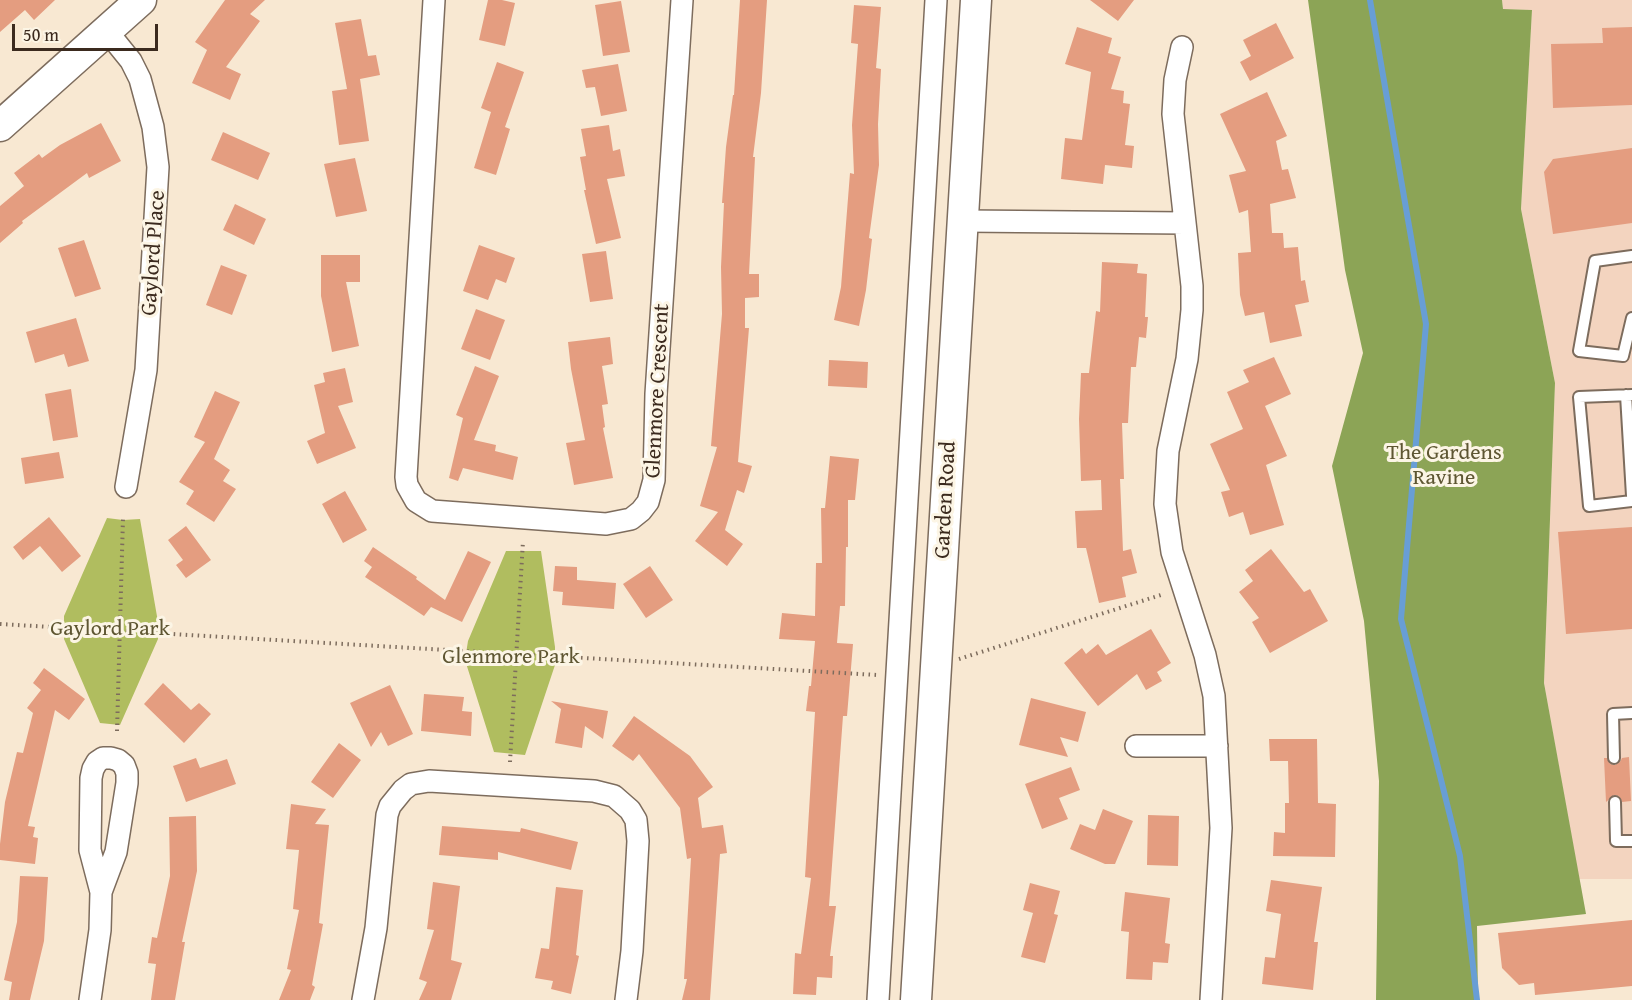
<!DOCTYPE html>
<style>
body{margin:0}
#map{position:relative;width:1632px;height:1000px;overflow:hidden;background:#f8e8d2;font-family:"Gentium Book Plus",serif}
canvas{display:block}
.scale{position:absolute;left:12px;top:24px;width:146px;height:27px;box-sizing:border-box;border:3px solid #3b2a1e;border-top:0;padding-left:8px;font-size:18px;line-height:21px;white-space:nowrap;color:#3b2a1e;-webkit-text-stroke:4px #fcf5e5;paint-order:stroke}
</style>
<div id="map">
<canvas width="1632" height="1000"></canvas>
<div class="scale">50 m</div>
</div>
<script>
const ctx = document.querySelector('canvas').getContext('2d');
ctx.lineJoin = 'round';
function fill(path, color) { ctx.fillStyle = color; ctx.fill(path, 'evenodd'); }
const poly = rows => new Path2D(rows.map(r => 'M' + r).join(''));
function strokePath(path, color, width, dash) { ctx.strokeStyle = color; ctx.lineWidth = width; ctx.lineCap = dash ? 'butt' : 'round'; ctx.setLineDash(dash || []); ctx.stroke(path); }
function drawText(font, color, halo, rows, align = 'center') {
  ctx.font = font + ' "Gentium Book Plus",serif'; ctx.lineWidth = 6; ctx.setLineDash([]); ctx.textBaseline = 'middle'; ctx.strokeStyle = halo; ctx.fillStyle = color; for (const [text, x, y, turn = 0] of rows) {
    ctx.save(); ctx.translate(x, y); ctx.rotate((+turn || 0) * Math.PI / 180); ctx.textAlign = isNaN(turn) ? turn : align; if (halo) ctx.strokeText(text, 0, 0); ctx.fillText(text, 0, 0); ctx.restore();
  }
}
fill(poly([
 [1502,0,1632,0,1632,879,1579,879,1544,683,1555,383,1521,209,1532,10,1503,9]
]), '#f3d4bf');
fill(poly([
 [107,518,123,520,140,519,158,622,158,639,120,725,100,723,64,639,64,616],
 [506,551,541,551,555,647,555,665,525,755,494,752,465,660,468,641]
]), '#b0bd5f');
fill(poly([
 [1308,0,1502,0,1503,9,1532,10,1521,209,1555,383,1544,683,1586,914,1477,926,1478,1000,1376,1000,1379,781,1364,621,1332,466,1363,353,1345,270]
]), '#8ca456');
strokePath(poly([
 [1370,0,1426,324,1401,619,1460,856,1477,1000]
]), '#689ed5', 6);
fill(poly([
 [0,0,55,0,34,20,25,10,0,32],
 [225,0,265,0,250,14,260,21,226,67,241,74,230,100,192,83,207,50,195,42],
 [488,0,502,0,515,3,505,46,479,40],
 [740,0,767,0,761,93,753,157,755,157,749,274,759,274,759,297,745,298,745,328,749,328,738,462,752,466,744,493,737,490,725,530,743,544,727,566,695,541,718,512,700,506,717,447,711,446,722,314,721,267,724,203,722,203,726,147,733,95,734,95],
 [1090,0,1134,0,1118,21],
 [621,1,630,52,603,56,595,5],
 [854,5,881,7,876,68,881,69,878,124,879,165,869,238,872,239,866,290,859,326,834,320,841,287,850,173,854,174,852,125,858,44,851,43],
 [361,19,368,56,376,55,380,75,360,79,369,141,339,145,332,91,347,89,335,23],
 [1276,23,1294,58,1250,81,1240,62,1251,56,1243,40],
 [1077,27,1112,38,1108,53,1121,57,1111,89,1124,91,1123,103,1130,104,1125,145,1134,146,1132,168,1105,165,1103,184,1061,179,1065,138,1082,140,1091,72,1065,64],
 [1632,27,1632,105,1553,108,1551,44,1603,43,1602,28],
 [497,62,524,72,505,127,510,129,496,175,474,168,491,112,481,108],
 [618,64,627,111,601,116,595,87,586,88,582,70],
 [1267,92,1287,136,1276,141,1282,170,1288,169,1296,198,1270,204,1272,233,1283,233,1284,248,1298,247,1301,281,1305,280,1309,302,1295,305,1302,336,1270,343,1264,312,1245,316,1240,295,1238,253,1251,252,1248,210,1239,213,1229,175,1246,171,1220,114],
 [101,123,121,161,89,178,87,173,22,221,23,223,0,243,0,206,24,186,14,173,39,154,42,158,60,145],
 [609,125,613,151,620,149,625,176,607,179,621,238,596,244,584,190,586,190,580,157,586,156,581,129],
 [223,132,270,153,258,180,211,160],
 [1632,148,1632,223,1553,234,1544,172,1553,159],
 [355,158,367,211,336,217,324,164],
 [235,204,266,219,254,245,223,230],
 [84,240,101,289,75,297,58,248],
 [479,245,515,258,506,283,496,279,488,300,463,291],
 [606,251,613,299,590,302,582,254],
 [321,255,360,255,360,282,346,282,359,346,332,352,321,296],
 [1102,262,1138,264,1137,273,1147,274,1145,317,1148,317,1146,338,1139,337,1136,367,1131,367,1128,423,1122,423,1124,479,1120,479,1123,551,1131,549,1137,573,1122,577,1126,597,1099,603,1086,548,1077,548,1075,511,1102,510,1101,480,1081,481,1079,419,1081,373,1089,373,1096,311,1100,312],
 [221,265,247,275,232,315,206,305],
 [476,309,505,320,490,360,461,349],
 [76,318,89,361,68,367,64,354,35,363,26,332],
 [610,337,613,364,602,366,608,404,602,405,605,427,603,428,613,478,574,485,566,443,585,440,571,369,568,342],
 [1274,357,1291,394,1265,406,1287,456,1266,465,1284,525,1250,535,1243,512,1229,517,1221,492,1230,490,1210,444,1243,429,1227,392,1249,382,1243,370],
 [829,360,868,362,867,388,828,386],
 [475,366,499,376,474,440,496,445,495,451,518,457,513,480,463,468,458,481,449,478,463,418,456,415],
 [345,368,353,402,338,406,356,448,317,464,307,441,325,433,314,385,325,382,323,373],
 [71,389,78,437,53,441,45,394],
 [215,391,240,402,214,459,230,470,223,481,236,489,214,522,186,504,194,491,179,482,205,442,194,437],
 [59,452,64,478,25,484,21,458],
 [830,456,859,459,855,500,848,500,848,547,846,547,845,606,840,606,837,643,853,644,847,716,843,716,829,906,836,906,830,956,833,956,832,978,817,977,816,995,793,994,795,953,801,954,811,878,805,877,815,712,806,711,809,686,811,686,815,641,779,639,782,613,815,616,816,563,822,563,821,508,825,508],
 [345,491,367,530,343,543,322,504],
 [49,517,81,556,62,572,40,546,23,560,13,547],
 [186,526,211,560,186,578,176,565,183,560,168,540],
 [1632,527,1632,629,1566,634,1558,532],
 [373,547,417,577,416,579,445,600,468,551,491,562,462,622,431,607,424,616,365,577,372,567,364,561],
 [1271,549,1304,592,1310,589,1328,621,1270,653,1252,622,1259,618,1239,592,1253,581,1245,570],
 [555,566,577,567,577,580,616,583,614,609,562,605,563,592,553,591],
 [650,566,673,600,646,618,623,584],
 [1151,629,1171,663,1157,672,1162,681,1146,690,1137,674,1098,706,1064,663,1082,648,1086,654,1098,644,1106,655],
 [44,668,85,699,69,720,55,710,28,826,35,827,33,837,38,838,35,864,0,860,0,844,5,802,17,752,23,753,33,713,27,708,41,690,33,683],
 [163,683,191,710,199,703,211,714,184,743,144,704],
 [390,685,413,734,388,746,381,732,371,747,350,703],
 [424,694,464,697,462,711,472,712,471,736,421,731],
 [1031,698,1086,712,1078,742,1060,737,1068,757,1019,745],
 [551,701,608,711,603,739,585,726,582,748,555,743,561,709],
 [634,716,690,756,713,787,698,798,702,828,723,825,727,853,720,854,710,1000,682,1000,687,979,684,979,691,858,687,859,680,808,639,754,633,761,612,746],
 [1269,739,1317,739,1318,803,1336,804,1335,857,1273,856,1274,832,1285,833,1285,803,1289,803,1288,761,1270,761],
 [339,743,361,760,333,798,311,782],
 [1629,757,1631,801,1622,802,1619,796,1614,795,1606,802,1604,758,1607,758,1610,764,1615,765,1620,762,1622,758],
 [196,758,200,768,227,759,236,784,186,802,173,766],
 [1071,767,1080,790,1059,798,1068,819,1042,829,1025,784],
 [291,804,326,809,315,824,329,825,319,923,323,924,312,985,315,987,310,1000,279,1000,291,970,287,969,299,910,293,909,299,850,286,849],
 [1103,809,1133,821,1115,864,1105,864,1070,849,1080,824,1095,830],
 [1148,815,1179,816,1178,866,1147,865],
 [196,816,197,871,182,942,185,942,175,1000,151,1000,156,964,148,963,152,937,157,938,170,876,169,817],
 [442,826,520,832,521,828,578,842,571,870,498,852,498,860,439,855],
 [20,876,48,877,44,941,30,1000,9,1000,12,982,4,980,17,922],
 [1271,880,1322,887,1314,942,1318,942,1313,990,1262,984,1265,957,1275,958,1281,914,1266,911],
 [433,882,460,886,451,960,462,963,451,1000,419,1000,427,982,419,979,434,930,427,929],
 [1030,883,1060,891,1054,914,1058,915,1045,963,1021,957,1033,913,1023,910],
 [556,887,583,890,576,955,579,956,571,994,551,989,553,981,535,978,541,948,549,949],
 [1125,892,1170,898,1165,943,1170,944,1168,963,1153,962,1152,980,1126,979,1129,932,1121,931],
 [1632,920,1632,986,1535,995,1534,983,1519,985,1502,968,1498,933]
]), '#e49d80');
const lane = poly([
 [1632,256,1595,261,1579,351,1623,356,1632,318],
 [1626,395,1632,496],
 [1632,395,1579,397,1589,506,1632,501],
 [1614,758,1613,714,1632,713],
 [1615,802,1616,841,1632,841]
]);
const street = poly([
 [434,0,406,477,407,485,416,501,432,511,606,524,631,519,641,511,648,502,654,480,656,394,682,0],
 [106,30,131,61,140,79,153,127,158,167,146,370,126,487],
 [1182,47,1175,80,1173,114,1192,286,1192,310,1187,359,1168,451,1165,504,1172,552,1205,655,1214,696,1221,828,1211,1000],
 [963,221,1185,223],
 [1136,746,1217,746],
 [90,1000,100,930,101,892,90,850,91,778,93,769,97,762,103,758,111,758,118,760,124,765,127,773,127,783,116,852,101,892],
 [363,1000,376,928,387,815,390,806,403,790,411,784,429,781,594,791,614,796,630,810,636,820,638,841,632,951,626,1000],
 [878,1000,936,0]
]);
const secondary = poly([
 [0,126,141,0],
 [916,1000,976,0]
]);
strokePath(lane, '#7d6c5d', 14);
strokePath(street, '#7d6c5d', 24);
strokePath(secondary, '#7d6c5d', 33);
strokePath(poly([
 [0,624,877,675],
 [959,659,1164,594],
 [117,731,123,518],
 [510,762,523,541]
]), '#7d6c5d', 4, [1.5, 4.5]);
strokePath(lane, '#fff', 10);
strokePath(street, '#fff', 21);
strokePath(secondary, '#fff', 30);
drawText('22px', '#3b2a1e', '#fcf5e5', [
 ["Gaylord Place",154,253,-86],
 ["Glenmore Crescent",658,391,-87],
 ["Garden Road",946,500,-87]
]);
drawText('22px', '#5e5632', '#fcf5e5', [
 ["The Gardens",1444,453],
 ["Ravine",1444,478],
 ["Gaylord Park",110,629],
 ["Glenmore Park",511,657]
]);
</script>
